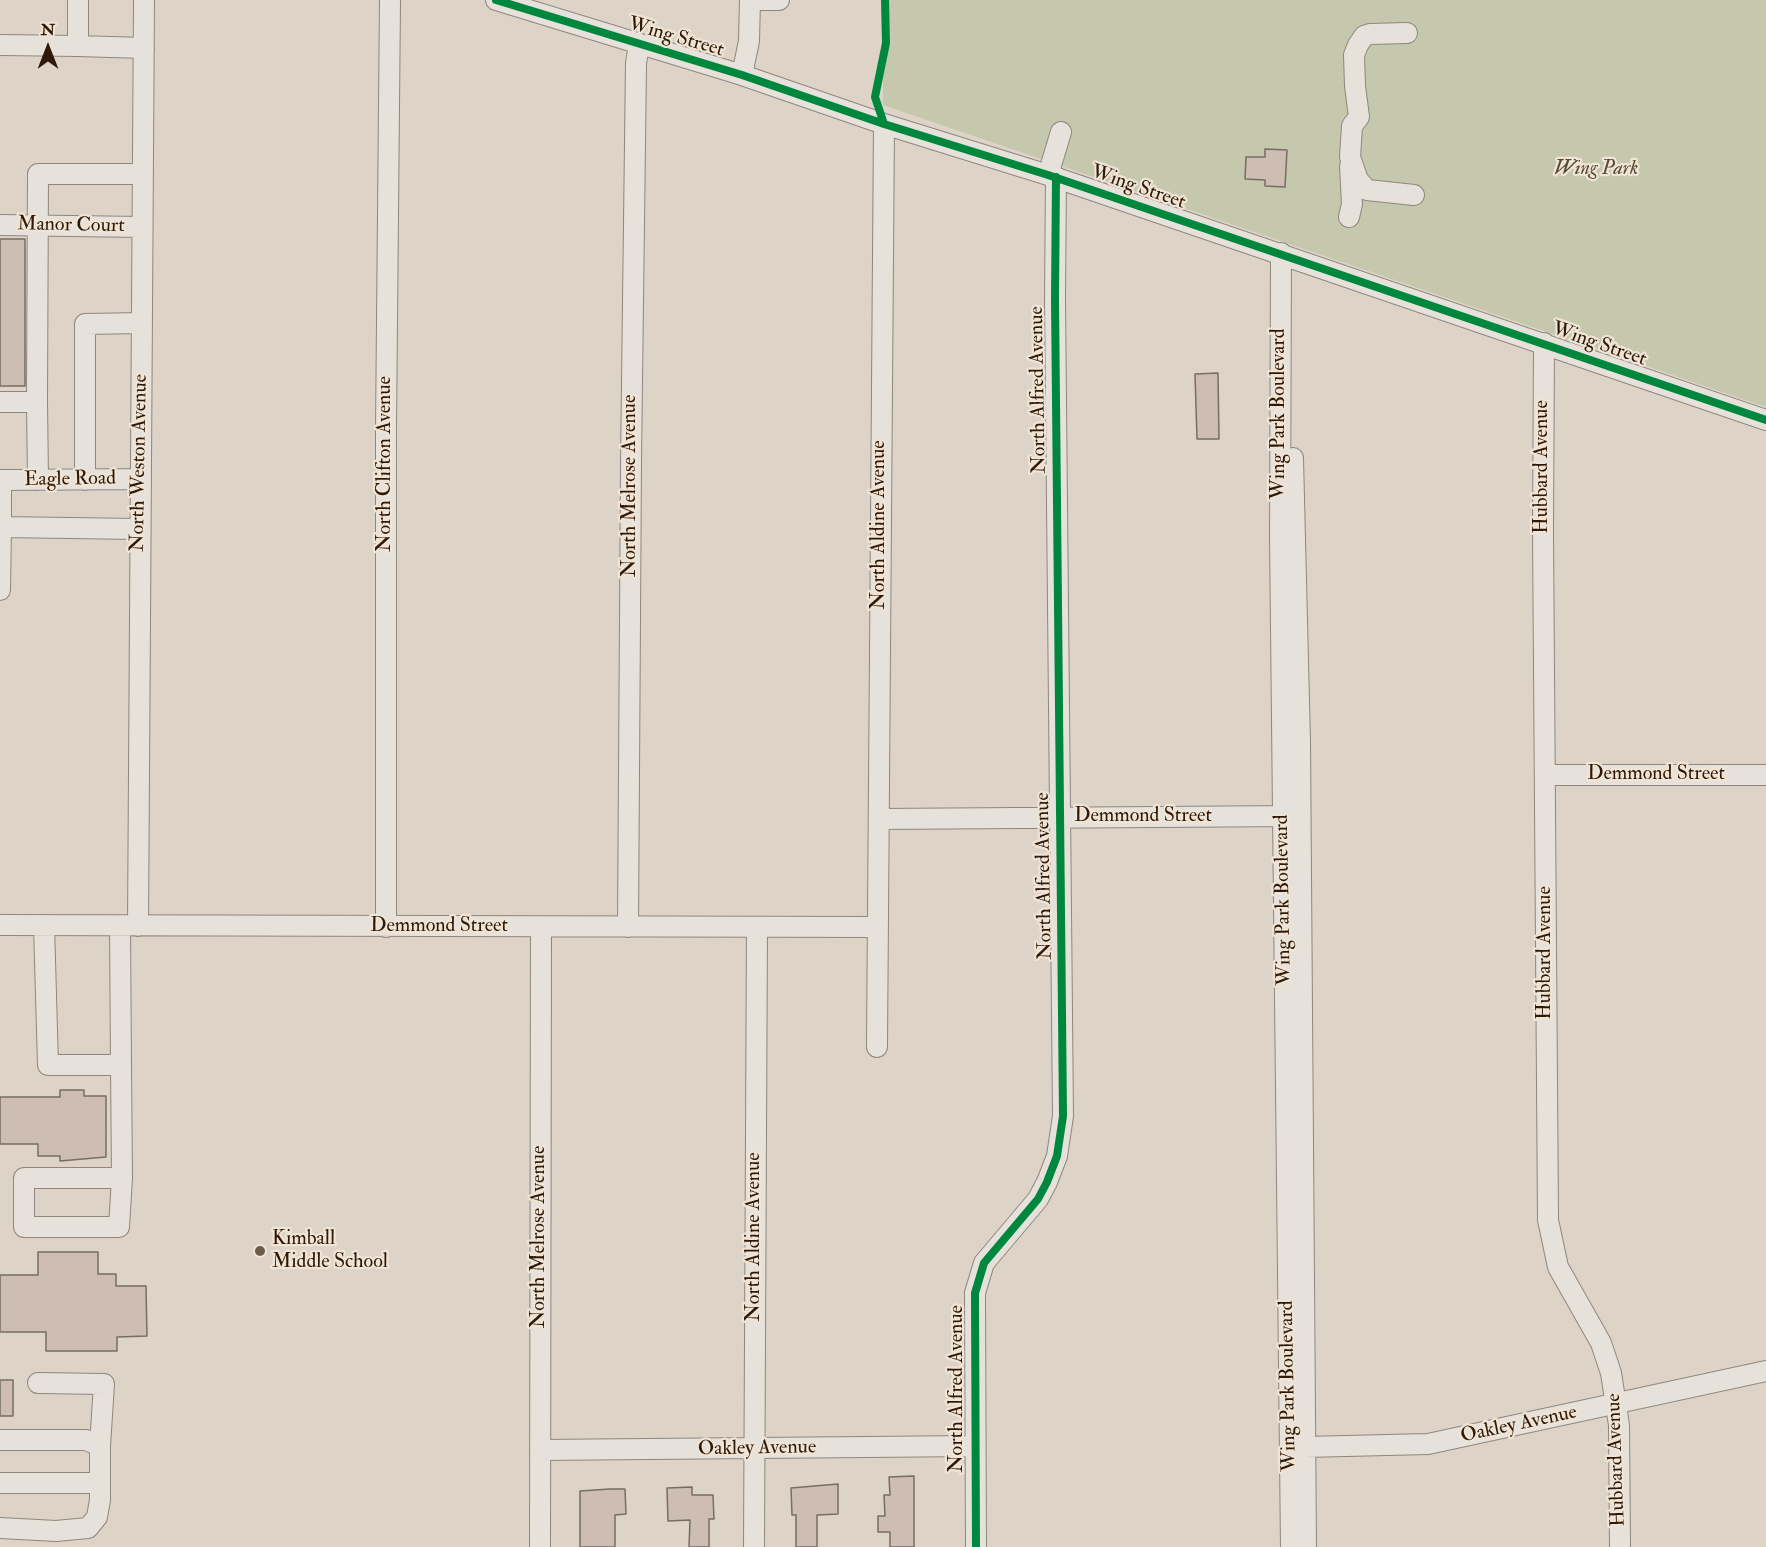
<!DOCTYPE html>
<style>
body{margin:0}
#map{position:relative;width:1766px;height:1547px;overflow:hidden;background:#ddd4c7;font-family:"IM FELL Double Pica",serif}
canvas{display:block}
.north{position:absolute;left:18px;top:18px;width:60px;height:60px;-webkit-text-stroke:4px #efe4d5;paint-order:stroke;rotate:0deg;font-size:16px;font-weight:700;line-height:24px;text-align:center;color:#2f1906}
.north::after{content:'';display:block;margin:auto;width:21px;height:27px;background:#2f1906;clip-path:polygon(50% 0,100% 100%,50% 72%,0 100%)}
</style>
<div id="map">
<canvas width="1766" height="1547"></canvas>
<div class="north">N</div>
</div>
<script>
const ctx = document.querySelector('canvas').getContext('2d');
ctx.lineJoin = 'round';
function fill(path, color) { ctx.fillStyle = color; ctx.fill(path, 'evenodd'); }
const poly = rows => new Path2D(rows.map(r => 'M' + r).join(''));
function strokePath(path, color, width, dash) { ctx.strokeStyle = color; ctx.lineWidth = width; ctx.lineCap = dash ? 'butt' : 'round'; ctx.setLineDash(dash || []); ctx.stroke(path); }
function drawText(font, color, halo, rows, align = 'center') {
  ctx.font = font + ' "IM FELL Double Pica",serif'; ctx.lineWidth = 4.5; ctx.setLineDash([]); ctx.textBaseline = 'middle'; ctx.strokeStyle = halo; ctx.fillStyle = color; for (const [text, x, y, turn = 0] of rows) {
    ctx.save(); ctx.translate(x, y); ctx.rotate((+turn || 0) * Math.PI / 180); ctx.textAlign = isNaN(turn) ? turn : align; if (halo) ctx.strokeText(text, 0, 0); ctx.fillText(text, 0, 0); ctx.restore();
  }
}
fill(poly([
 [882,0,1766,0,1766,407,883,105]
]), '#c5c8ac');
const building = poly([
 [1265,149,1287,150,1285,187,1265,186,1265,180,1245,179,1246,157,1265,157,1265,149],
 [0,239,25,239,25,386,0,386,0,239],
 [1218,373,1219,439,1197,439,1195,374,1218,373],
 [60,1090,84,1090,84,1096,106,1096,106,1157,60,1161,60,1156,38,1156,38,1144,0,1144,0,1097,60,1097,60,1090],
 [38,1252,98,1252,98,1274,116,1274,116,1286,146,1286,147,1336,117,1337,117,1351,46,1351,46,1332,0,1332,0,1275,38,1275,38,1252],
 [0,1380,13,1380,13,1416,0,1416,0,1380],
 [914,1476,914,1547,890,1547,890,1532,878,1532,878,1516,885,1516,884,1495,890,1495,889,1477,914,1476],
 [838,1484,838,1514,817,1515,817,1547,796,1547,796,1515,792,1515,791,1488,838,1484],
 [692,1487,692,1495,713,1495,714,1519,709,1519,709,1547,689,1547,690,1520,668,1521,667,1488,692,1487],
 [610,1489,625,1489,626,1514,615,1515,615,1547,580,1547,580,1491,610,1489]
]);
fill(building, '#cebdb2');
strokePath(building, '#766e64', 1.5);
const minor = poly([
 [78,0,78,46,144,48],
 [496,0,742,75,884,124,1048,175,1766,420],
 [750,0,779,0],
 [1407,33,1370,34,1364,36,1358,45,1354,55,1355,86,1359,117,1352,126,1350,157,1358,180,1367,190,1414,195],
 [0,45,78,46],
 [742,75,749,41,750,0],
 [1048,175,1061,132],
 [1349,217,1352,204,1350,166],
 [0,225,142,227],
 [1281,253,1280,537,1291,1547],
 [1544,343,1543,532,1548,1220,1558,1267,1601,1343,1611,1373,1619,1425,1620,1547],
 [0,402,37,402,38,480],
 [37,402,38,174,142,174],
 [1293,458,1300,742,1306,1547],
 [0,480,139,479],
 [1,480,1,527,139,529],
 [85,480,85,324,142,323],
 [0,590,1,527],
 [1546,775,1766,775],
 [879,819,1295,816],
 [0,925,878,927],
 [44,925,48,1065,121,1065,120,927],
 [138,926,144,0],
 [386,927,386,429,390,0],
 [628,927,631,462,636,63,639,45],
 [877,1047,884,124],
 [121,1065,122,1178,119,1227,24,1227,24,1178,122,1178],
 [38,1383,104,1384,100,1446],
 [0,1440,86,1440,100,1446,100,1500,97,1517,88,1528,56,1531,0,1528],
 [1305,1447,1428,1444,1766,1371],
 [540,1450,974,1446],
 [0,1483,100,1483],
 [540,1547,541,927],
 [754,1547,757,927],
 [976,1547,975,1293,984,1263,1038,1199,1047,1182,1057,1156,1063,1116,1055,299,1056,177]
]);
strokePath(minor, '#8f877d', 22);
strokePath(minor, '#e6e1da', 20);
strokePath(poly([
 [496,0,742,75,884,124,1048,175,1766,420],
 [884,124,875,97,886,43,885,0],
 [976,1547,975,1293,984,1263,1038,1199,1047,1182,1057,1156,1063,1116,1055,299,1056,177]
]), '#00873e', 8);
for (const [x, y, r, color] of [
 [260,1251,6,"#6c5a4a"]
]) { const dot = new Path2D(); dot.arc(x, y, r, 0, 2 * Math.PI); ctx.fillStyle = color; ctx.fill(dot); strokePath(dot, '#efe4d5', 2); }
drawText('20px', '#2f1906', '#efe4d5', [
 ["Wing Street",676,38,16],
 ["Wing Street",1138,188,19],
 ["Manor Court",71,226,1],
 ["Wing Street",1599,345,19],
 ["North Alfred Avenue",1039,390,-91],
 ["Wing Park Boulevard",1280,414,-90],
 ["North Weston Avenue",140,463,-89],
 ["North Clifton Avenue",386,464,-90],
 ["Hubbard Avenue",1543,467,-90],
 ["Eagle Road",70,480,-1],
 ["North Melrose Avenue",631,486,-90],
 ["North Aldine Avenue",880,525,-90],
 ["Demmond Street",1656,775],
 ["Demmond Street",1143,817],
 ["North Alfred Avenue",1045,876,-91],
 ["Wing Park Boulevard",1284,900,-91],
 ["Demmond Street",439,927],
 ["Hubbard Avenue",1546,953,-90],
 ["North Melrose Avenue",540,1237,-90],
 ["North Aldine Avenue",755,1237,-90],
 ["Wing Park Boulevard",1289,1386,-91],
 ["North Alfred Avenue",958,1389,-90],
 ["Oakley Avenue",1519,1425,-12],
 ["Oakley Avenue",757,1449,-1],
 ["Hubbard Avenue",1617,1460,-92]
]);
drawText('italic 20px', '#564b31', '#efe4d5', [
 ["Wing Park",1596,170]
]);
drawText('20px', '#2f1906', '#efe4d5', [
 ["Kimball",272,1240],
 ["Middle School",272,1263]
], 'left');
</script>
